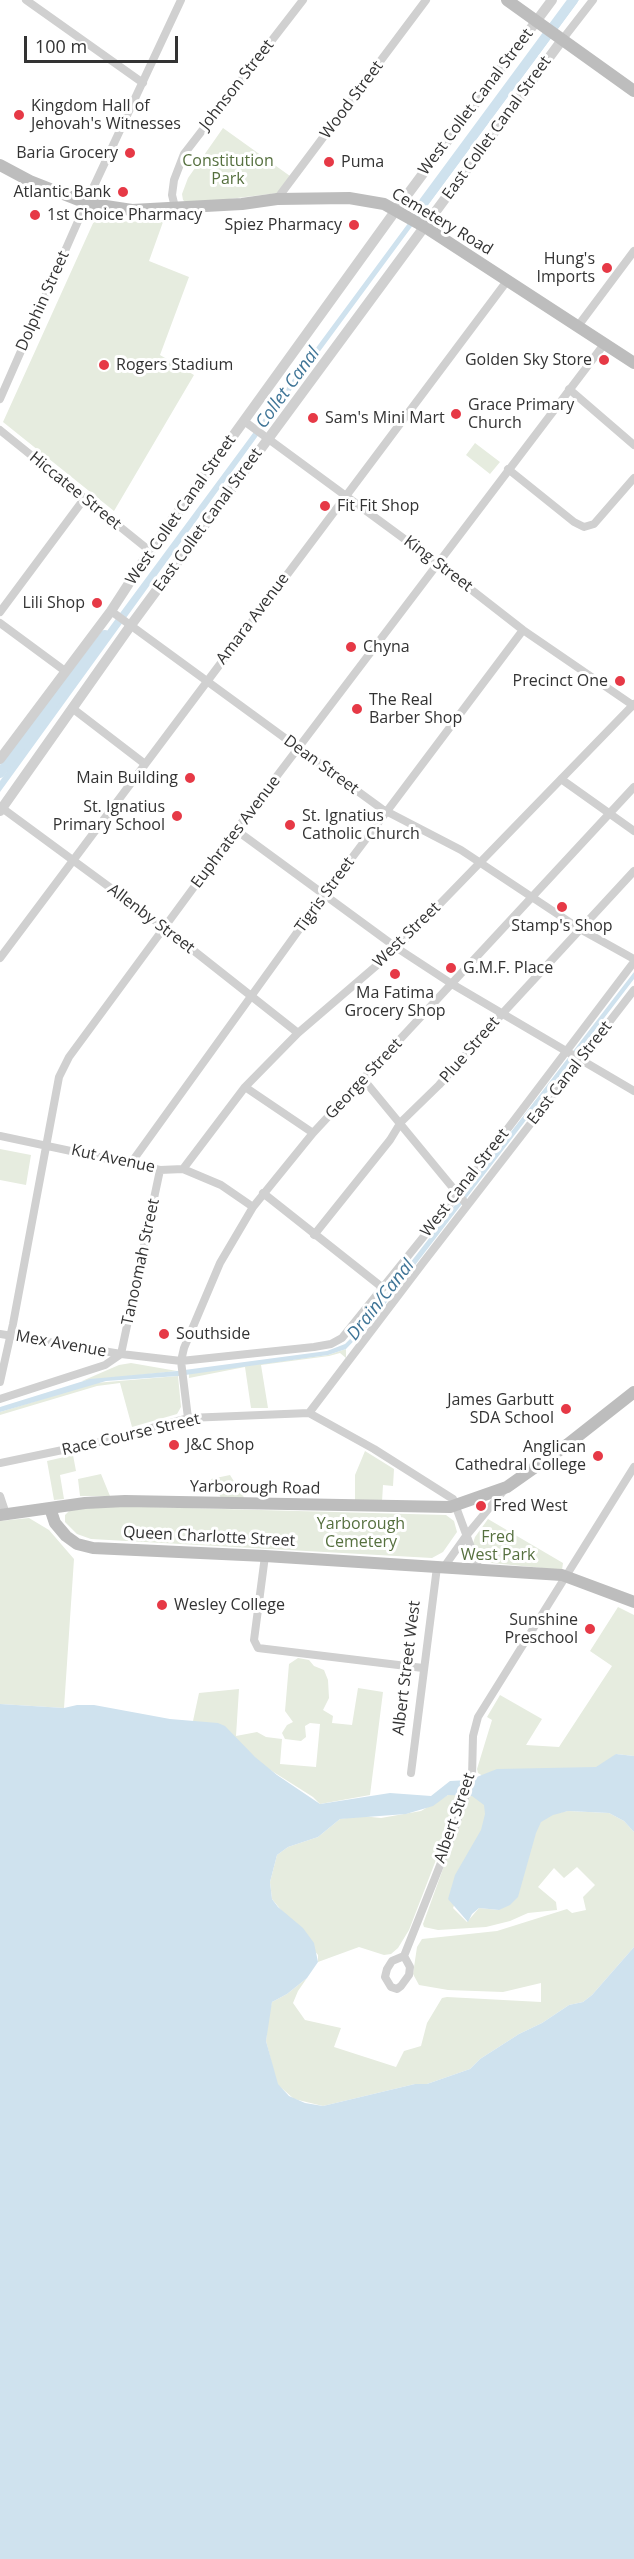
<!DOCTYPE html>
<style>
body{margin:0}
#map{position:relative;width:634px;height:2559px;overflow:hidden;background:#fff;font-family:"Open Sans",sans-serif}
canvas{display:block}
.scale{position:absolute;left:24px;top:36px;width:154px;height:27px;box-sizing:border-box;border:3px solid #333;border-top:0;padding-left:8px;font-size:18px;line-height:21px;white-space:nowrap;color:#333;-webkit-text-stroke:4px #fff;paint-order:stroke}
</style>
<div id="map">
<canvas width="634" height="2559"></canvas>
<div class="scale">100 m</div>
</div>
<script>
const ctx = document.querySelector('canvas').getContext('2d');
ctx.lineJoin = 'round';
function fill(path, color) { ctx.fillStyle = color; ctx.fill(path, 'evenodd'); }
const poly = rows => new Path2D(rows.map(r => 'M' + r).join(''));
function strokePath(path, color, width, dash) { ctx.strokeStyle = color; ctx.lineWidth = width; ctx.lineCap = dash ? 'butt' : 'round'; ctx.setLineDash(dash || []); ctx.stroke(path); }
function drawText(font, color, halo, rows, align = 'center') {
  ctx.font = font + ' "Open Sans",sans-serif'; ctx.lineWidth = 6; ctx.setLineDash([]); ctx.textBaseline = 'middle'; ctx.strokeStyle = halo; ctx.fillStyle = color; for (const [text, x, y, turn = 0] of rows) {
    ctx.save(); ctx.translate(x, y); ctx.rotate((+turn || 0) * Math.PI / 180); ctx.textAlign = isNaN(turn) ? turn : align; if (halo) ctx.strokeText(text, 0, 0); ctx.fillText(text, 0, 0); ctx.restore();
  }
}
fill(poly([
 [223,128,290,176,278,193,188,204,183,200,182,194,188,178],
 [94,221,163,222,149,261,189,277,160,355,194,375,114,511,3,422],
 [475,443,500,462,490,474,466,455],
 [0,1149,31,1155,26,1185,0,1180],
 [346,1349,346,1358,340,1353,329,1356,261,1365,268,1408,251,1408,245,1367,189,1378,189,1373,328,1355],
 [131,1363,177,1371,82,1381,119,1365],
 [178,1376,181,1407,177,1414,132,1427,120,1383,97,1386,0,1415,0,1412,95,1383],
 [365,1451,394,1469,393,1486,383,1485,382,1502,355,1501,355,1475],
 [73,1455,76,1471,60,1475,64,1499,54,1500,47,1461],
 [101,1474,110,1496,80,1496,78,1479],
 [230,1475,245,1499,221,1498,211,1479],
 [112,1506,446,1515,454,1521,457,1532,443,1552,432,1558,91,1539,77,1534,65,1522,65,1515,70,1510],
 [29,1518,49,1530,74,1559,64,1708,0,1704,0,1521],
 [488,1519,563,1563,562,1570,492,1563,485,1560,477,1554,473,1543,475,1537],
 [618,1607,634,1615,634,1756,616,1754,613,1769,483,1776,478,1773,477,1769,492,1720,487,1717,500,1695,542,1719,526,1745,559,1747,612,1666,590,1651],
 [298,1658,309,1660,314,1666,324,1670,328,1680,329,1698,323,1710,333,1716,332,1723,352,1725,358,1688,383,1692,370,1795,320,1804,313,1797,193,1721,199,1693,239,1689,236,1736,257,1732,266,1737,282,1739,280,1764,316,1767,320,1724,310,1723,305,1726,306,1737,301,1741,285,1739,282,1733,287,1725,293,1722,285,1711,289,1664],
 [474,1794,493,1809,453,1908,467,1922,479,1908,499,1910,514,1821,568,1811,609,1813,624,1821,634,1832,634,1947,592,1995,583,2002,569,2005,542,2023,519,2034,480,2059,470,2069,427,2084,415,2084,323,2106,294,2099,277,2084,266,2041,268,2018,272,2002,287,1994,307,1978,298,1991,293,2003,305,2020,341,2028,334,2047,396,2067,404,2051,421,2046,427,2023,442,1998,447,1997,541,2002,541,1983,503,1992,448,1990,419,1985,413,1974,417,1947,422,1939,497,1931,567,1909,572,1913,586,1910,583,1897,595,1885,577,1867,564,1878,554,1868,538,1887,556,1902,557,1910,528,1913,510,1921,486,1927,438,1930,424,1927,423,1924,469,1797],
 [448,1795,461,1795,409,1930,398,1948,391,1954,384,1955,359,1947,318,1962,318,1955,272,1899,270,1882,277,1855,288,1847,318,1837,340,1819,361,1816,381,1818,421,1811]
]), '#e6ecdf');
fill(poly([
 [573,0,579,0,270,419,0,792,0,781,112,624],
 [634,972,634,979,370,1324,346,1349,328,1355,178,1376,106,1381,0,1412,0,1407,90,1379,177,1371,327,1351,345,1344,357,1332],
 [0,1704,64,1708,77,1705,94,1705,170,1719,218,1723,225,1726,255,1757,277,1775,320,1804,390,1793,431,1796,450,1781,469,1780,497,1769,596,1767,616,1754,634,1756,634,1832,624,1821,609,1813,568,1811,553,1815,541,1822,536,1833,518,1897,510,1905,499,1910,479,1908,472,1914,468,1922,448,1899,455,1875,481,1830,485,1814,484,1805,472,1796,448,1795,433,1806,406,1814,340,1819,318,1837,288,1847,277,1855,270,1882,272,1899,278,1907,303,1928,314,1943,318,1962,307,1978,287,1994,272,2002,266,2041,278,2084,289,2096,305,2103,323,2106,415,2084,427,2084,470,2069,480,2059,519,2034,542,2023,569,2005,583,2002,592,1995,634,1947,634,2559,0,2559]
]), '#cfe2ee');
strokePath(poly([
 [424,202,573,0],
 [0,773,105,635]
]), '#cfe2ee', 10);
strokePath(poly([
 [26,0,143,83],
 [562,40,593,0],
 [277,199,426,0],
 [175,207,172,195,174,180,184,154,303,0],
 [578,326,634,251],
 [569,389,634,445],
 [0,399,86,203,181,0],
 [244,421,437,563,523,630,634,706],
 [0,430,150,551],
 [508,469,574,522,584,527,594,524,634,478],
 [111,611,382,809,461,850,580,929,634,959],
 [0,612,84,499],
 [0,623,65,671],
 [72,708,145,764],
 [561,779,634,831],
 [2,808,165,928,298,1033],
 [236,830,397,948,452,984,634,1091],
 [0,958,507,281],
 [364,1080,467,1205],
 [245,1087,313,1133],
 [0,1136,160,1170,183,1169,221,1185,253,1207],
 [131,1163,324,895,523,630],
 [183,1169,245,1087,298,1033,397,948,634,704],
 [263,1193,383,1288],
 [314,1235,390,1140,401,1122,439,1085,501,1015,634,871],
 [0,1334,121,1354,181,1361,314,1347,331,1344,342,1338,462,1189,634,962],
 [121,1354,160,1170],
 [0,1382,13,1324,59,1077,69,1057,236,830,605,343],
 [0,1399,105,1365,121,1354],
 [309,1413,422,1264,634,990],
 [188,1418,181,1361,184,1348,220,1263,253,1207,313,1133,634,787],
 [0,1463,96,1443,188,1418,309,1413,374,1449,453,1499,479,1569],
 [0,1496,6,1514],
 [265,1556,254,1640,258,1648,423,1668],
 [444,1567,466,1536,505,1489],
 [411,1773,437,1567],
 [404,1956,410,1967,409,1975,401,1986,397,1989,391,1987,385,1977,387,1969,392,1961,404,1956,454,1830,472,1777,473,1736,478,1717,634,1467]
]), '#d0d0d0', 8);
strokePath(poly([
 [0,759,111,611,150,551,396,210,552,0],
 [0,811,131,625,562,40]
]), '#d0d0d0', 10);
strokePath(poly([
 [507,0,634,91],
 [0,165,30,181,86,203,132,210,242,204,277,199,349,198,384,204,425,227,634,363],
 [50,1508,55,1523,66,1536,77,1544,93,1548,265,1556,562,1575,634,1602],
 [0,1515,85,1503,125,1501,450,1507,507,1487,568,1444,634,1392]
]), '#bdbdbd', 12);
for (const [x, y, r, color] of [
 [19,115,6,"#e63946"],
 [130,153,6,"#e63946"],
 [329,162,6,"#e63946"],
 [123,192,6,"#e63946"],
 [35,215,6,"#e63946"],
 [354,225,6,"#e63946"],
 [607,268,6,"#e63946"],
 [604,360,6,"#e63946"],
 [104,365,6,"#e63946"],
 [456,414,6,"#e63946"],
 [313,418,6,"#e63946"],
 [325,506,6,"#e63946"],
 [97,603,6,"#e63946"],
 [351,647,6,"#e63946"],
 [620,681,6,"#e63946"],
 [357,709,6,"#e63946"],
 [190,778,6,"#e63946"],
 [177,816,6,"#e63946"],
 [290,825,6,"#e63946"],
 [562,907,6,"#e63946"],
 [451,968,6,"#e63946"],
 [395,974,6,"#e63946"],
 [164,1334,6,"#e63946"],
 [566,1409,6,"#e63946"],
 [174,1445,6,"#e63946"],
 [598,1456,6,"#e63946"],
 [481,1506,6,"#e63946"],
 [162,1605,6,"#e63946"],
 [590,1629,6,"#e63946"]
]) { const dot = new Path2D(); dot.arc(x, y, r, 0, 2 * Math.PI); ctx.fillStyle = color; ctx.fill(dot); strokePath(dot, '#fff', 2); }
drawText('16px', '#333', '#fff', [
 ["Johnson Street",237,85,-52],
 ["Wood Street",352,100,-53],
 ["West Collet Canal Street",476,102,-53],
 ["East Collet Canal Street",497,128,-54],
 ["Cemetery Road",442,222,31],
 ["Dolphin Street",43,301,-66],
 ["Hiccatee Street",75,491,39],
 ["West Collet Canal Street",181,510,-55],
 ["East Collet Canal Street",208,520,-54],
 ["King Street",438,564,37],
 ["Amara Avenue",253,619,-53],
 ["Dean Street",321,765,36],
 ["Euphrates Avenue",236,832,-53],
 ["Tigris Street",325,895,-54],
 ["Allenby Street",151,919,37],
 ["West Street",407,935,-44],
 ["Plue Street",470,1050,-49],
 ["East Canal Street",570,1073,-52],
 ["George Street",364,1079,-47],
 ["Kut Avenue",113,1159,12],
 ["West Canal Street",465,1183,-52],
 ["Tanoomah Street",141,1262,-78],
 ["Mex Avenue",61,1344,10],
 ["Race Course Street",131,1435,-13],
 ["Yarborough Road",255,1488,1],
 ["Queen Charlotte Street",209,1537,3],
 ["Albert Street West",407,1668,-83],
 ["Albert Street",455,1818,-71]
]);
drawText('16px', '#333', '#fff', [
 ["Kingdom Hall of",31,106],
 ["Jehovah's Witnesses",31,124],
 ["Baria Grocery",118,153,"right"],
 ["Puma",341,162],
 ["Atlantic Bank",111,192,"right"],
 ["1st Choice Pharmacy",47,215],
 ["Spiez Pharmacy",342,225,"right"],
 ["Hung's",595,259,"right"],
 ["Imports",595,277,"right"],
 ["Golden Sky Store",592,360,"right"],
 ["Rogers Stadium",116,365],
 ["Grace Primary",468,405],
 ["Church",468,423],
 ["Sam's Mini Mart",325,418],
 ["Fit Fit Shop",337,506],
 ["Lili Shop",85,603,"right"],
 ["Chyna",363,647],
 ["Precinct One",608,681,"right"],
 ["The Real",369,700],
 ["Barber Shop",369,718],
 ["Main Building",178,778,"right"],
 ["St. Ignatius",165,807,"right"],
 ["Primary School",165,825,"right"],
 ["St. Ignatius",302,816],
 ["Catholic Church",302,834],
 ["Stamp's Shop",562,926,"center"],
 ["G.M.F. Place",463,968],
 ["Ma Fatima",395,993,"center"],
 ["Grocery Shop",395,1011,"center"],
 ["Southside",176,1334],
 ["James Garbutt",554,1400,"right"],
 ["SDA School",554,1418,"right"],
 ["J&C Shop",186,1445],
 ["Anglican",586,1447,"right"],
 ["Cathedral College",586,1465,"right"],
 ["Fred West",493,1506],
 ["Wesley College",174,1605],
 ["Sunshine",578,1620,"right"],
 ["Preschool",578,1638,"right"]
], 'left');
drawText('16px', '#56703f', '#fff', [
 ["Constitution",228,161],
 ["Park",228,179],
 ["Yarborough",361,1524],
 ["Cemetery",361,1542],
 ["Fred",498,1537],
 ["West Park",498,1555]
]);
drawText('italic 18px', '#3f7597', '#fff', [
 ["Collet Canal",288,388,-54],
 ["Drain/Canal",381,1300,-52]
]);
</script>
